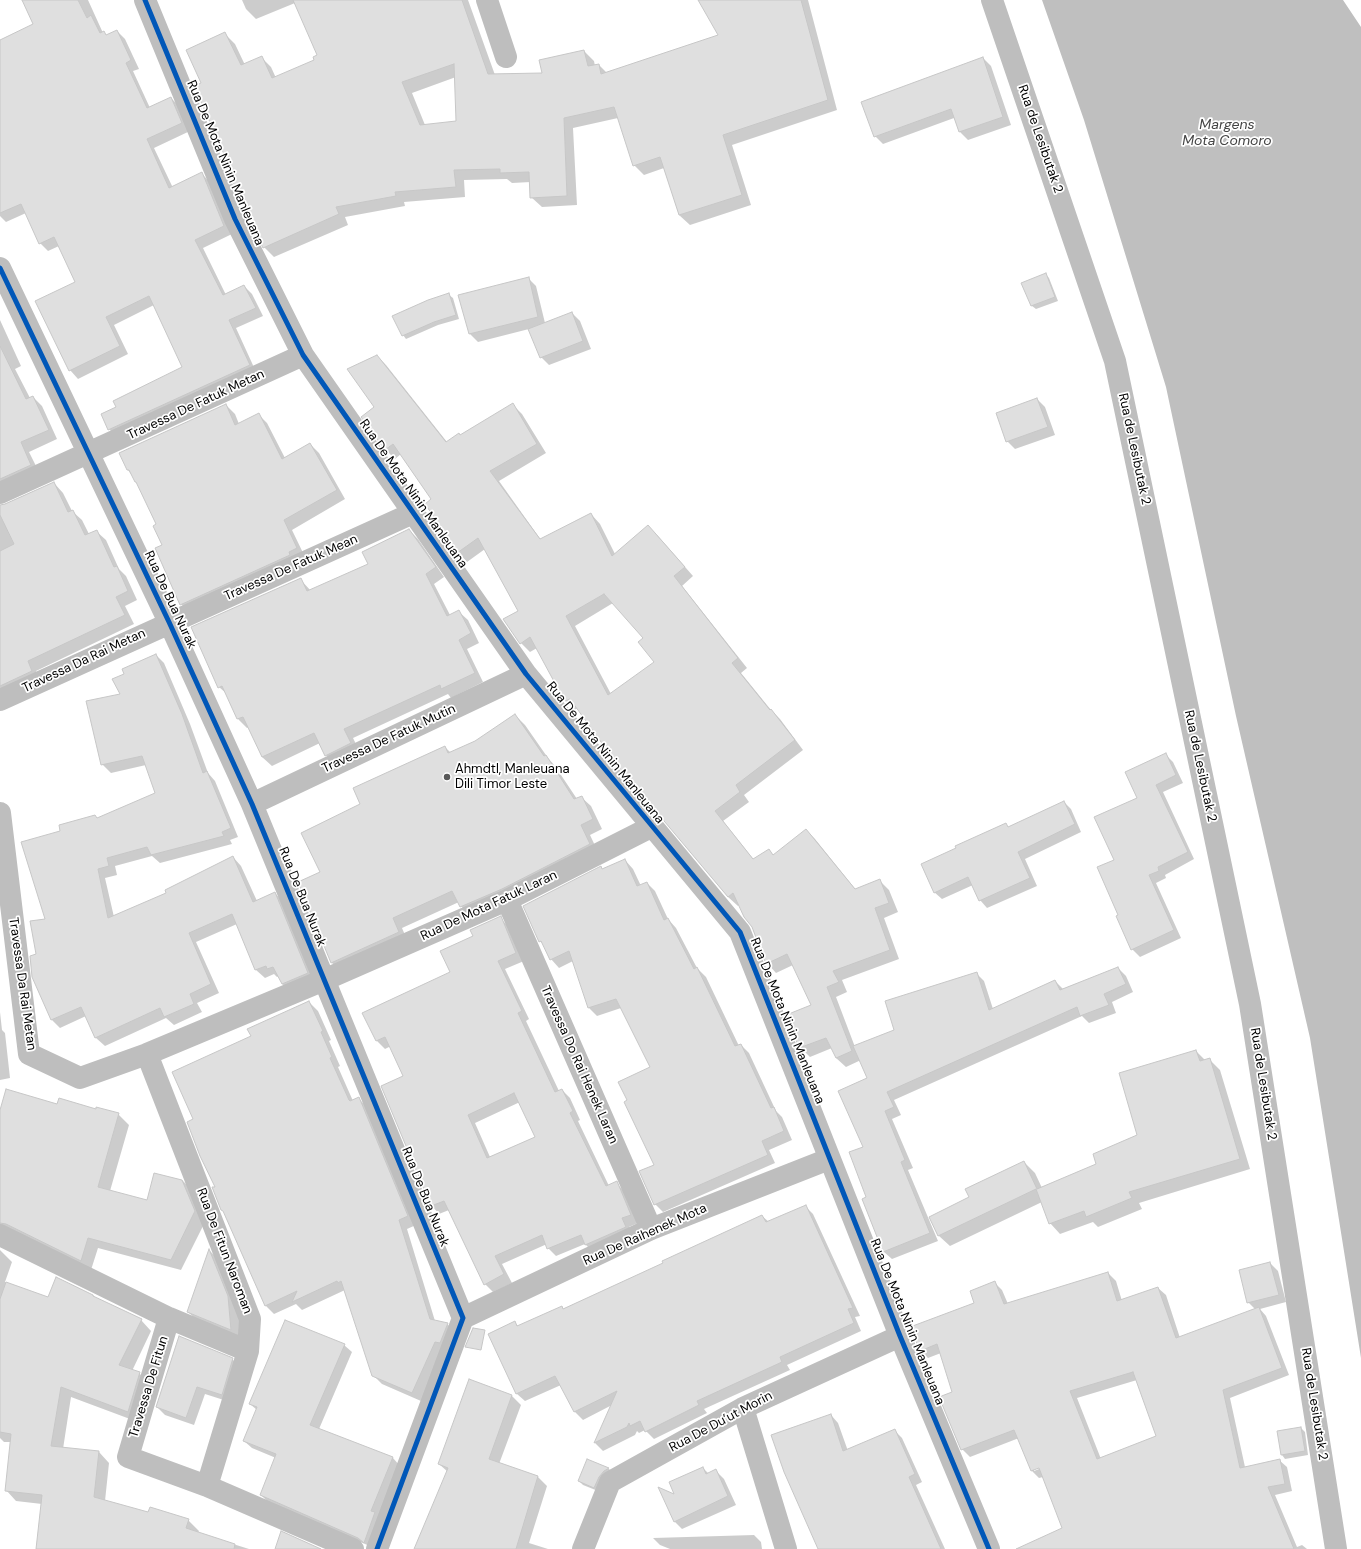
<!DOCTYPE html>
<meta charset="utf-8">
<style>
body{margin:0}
canvas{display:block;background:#fff}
</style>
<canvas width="1361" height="1549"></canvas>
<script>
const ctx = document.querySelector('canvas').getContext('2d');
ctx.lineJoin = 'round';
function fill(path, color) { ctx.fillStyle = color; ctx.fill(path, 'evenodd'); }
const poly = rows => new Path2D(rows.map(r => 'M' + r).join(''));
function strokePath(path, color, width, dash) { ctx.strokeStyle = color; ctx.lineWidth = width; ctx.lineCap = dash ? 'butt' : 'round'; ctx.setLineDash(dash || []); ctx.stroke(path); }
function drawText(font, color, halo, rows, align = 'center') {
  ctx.font = font + ' "DM Sans",sans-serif'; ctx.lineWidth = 3.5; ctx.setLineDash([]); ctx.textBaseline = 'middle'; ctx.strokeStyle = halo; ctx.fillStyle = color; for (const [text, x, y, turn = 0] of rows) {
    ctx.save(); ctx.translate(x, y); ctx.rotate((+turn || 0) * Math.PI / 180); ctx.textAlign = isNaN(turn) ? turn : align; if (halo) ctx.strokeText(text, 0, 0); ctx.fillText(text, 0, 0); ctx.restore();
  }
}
fill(poly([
 [1042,0,1343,0,1361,27,1361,1358,1310,1038,1236,716,1166,387,1084,120]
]), '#bfbfbf');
fill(poly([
 [23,0,88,0,103,33,107,36,117,31,125,39,139,69,133,71,150,108,171,98,179,106,190,131,154,148,173,188,202,174,210,182,232,234,203,248,226,295,244,286,252,294,263,316,236,328,257,374,117,437,109,429,117,407,184,367,154,305,114,325,128,354,78,379,70,370,76,283,59,246,48,251,40,243,26,213,6,222,0,216,0,41,35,24],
 [242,0,468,0,495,75,543,74,584,51,594,61,595,66,599,65,607,73,720,36,699,0,808,0,837,110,732,145,751,205,690,225,679,215,664,168,644,175,634,165,618,118,573,128,577,205,542,207,531,197,531,182,512,183,507,179,464,180,465,197,404,202,405,206,345,217,348,225,274,257,264,247,229,161,203,83,225,34,235,44,245,65,261,57,271,67,276,78,315,60,319,56,295,3,256,19,246,9],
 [456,77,457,122,425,125,412,93],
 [983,58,991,66,1011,125,968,140,960,132,954,118,883,144,875,136],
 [1045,274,1049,278,1058,301,1036,309,1032,306,1023,283],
 [528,278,536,286,545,323,572,313,580,321,591,349,549,365,541,357,529,329,478,342,470,334,459,296],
 [449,295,453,298,459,319,438,325,406,339,403,335],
 [0,320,21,366,15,369,30,398,33,397,42,406,57,439,29,452,40,474,0,494],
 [377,356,386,365,447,442,461,436,513,405,522,414,546,453,499,481,541,540,591,514,600,524,615,554,657,535,693,576,682,586,747,668,741,673,771,710,780,719,803,750,744,795,749,802,723,821,754,860,769,850,774,856,806,830,815,839,856,890,880,881,889,890,898,912,884,918,899,959,842,980,847,992,836,997,855,1047,895,1031,976,973,984,981,993,1009,1055,981,1063,989,1118,968,1126,976,1133,992,1112,1002,1116,1013,1089,1023,1082,1016,894,1100,901,1115,892,1119,913,1168,908,1170,938,1241,892,1259,884,1252,867,1198,864,1147,868,1079,861,1060,846,1067,836,1058,832,1048,810,1057,800,1047,812,1006,793,965,776,973,767,963,752,927,739,905,738,906,728,897,623,770,578,708,575,710,565,700,537,648,530,652,521,643,519,611,485,549,467,562,458,552,435,517,433,500,401,454,395,459,386,450,363,417,375,408],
 [613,603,644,638,656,662,611,694,575,626],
 [1037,399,1045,407,1055,435,1015,449,1007,441],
 [226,405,235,414,239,424,258,414,267,423,285,458,310,444,319,453,345,499,292,530,305,557,190,613,181,604,157,525,139,485,128,470],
 [54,483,63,493,72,511,82,520,89,534,96,531,106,540,119,569,126,576,137,600,125,606,134,624,36,671,41,680,0,697,0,506],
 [409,530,418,539,444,577,434,584,450,615,458,611,468,620,479,643,467,649,483,682,451,698,448,694,353,738,360,752,335,764,326,755,320,743,272,766,262,757,249,727,247,728,238,719,228,695,219,687,300,579,311,591,370,564],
 [156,655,164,663,190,724,208,773,215,781,238,837,230,840,232,844,160,863,152,856,115,866,117,875,105,878,114,917,168,893,233,857,241,866,257,901,275,893,283,902,316,982,291,992,282,984,279,976,277,977,274,974,265,978,256,970,237,924,196,942,219,993,197,1003,202,1012,174,1025,166,1018,105,1046,96,1038,86,1016,60,1028,51,1019,37,954,47,920,61,832,95,816,98,819,156,794,146,765,111,773,102,764,121,694,125,674],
 [515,715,525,725,548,758,555,766,577,799,581,797,591,806,602,829,590,835,599,854,470,916,461,906,459,902,402,928,408,942,341,972,332,963,322,872,362,804,445,747,451,753,476,741],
 [1166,755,1173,762,1183,783,1163,792,1194,859,1165,875,1166,878,1156,883,1181,938,1140,957,1132,949,1119,915,1115,860,1138,798],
 [1064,802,1071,809,1081,832,1025,859,1037,886,987,908,980,900,973,885,942,899,934,892,1005,824,1009,828],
 [625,860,633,869,641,886,647,883,655,891,668,919,676,928,697,968,706,977,739,1046,741,1045,749,1053,776,1111,782,1117,792,1140,769,1150,775,1163,663,1212,655,1204,655,1166,628,1101,651,1068,621,1008,597,1016,589,1008,573,961,559,968,551,959,545,946,540,941,603,870],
 [500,918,508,926,524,961,505,969,529,1019,526,1021,559,1091,562,1090,570,1098,580,1120,578,1121,609,1186,616,1183,624,1191,638,1223,629,1227,633,1235,593,1252,585,1244,556,1256,548,1248,547,1244,502,1264,512,1283,493,1292,485,1284,449,1210,439,1214,432,1206,383,1087,405,1076,391,1046,385,1049,377,1041,364,1013,452,972,474,936],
 [520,1102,536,1137,490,1157,475,1123],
 [309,1002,318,1011,331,1040,329,1041,340,1066,338,1067,353,1101,358,1098,367,1107,416,1225,407,1229,435,1321,447,1324,456,1332,421,1401,382,1384,373,1375,345,1290,302,1310,296,1304,274,1314,266,1306,216,1189,194,1120,252,1037],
 [0,1012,2,1030,5,1033,10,1078,0,1080],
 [1196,1051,1205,1060,1209,1059,1220,1070,1250,1169,1139,1203,1142,1209,1098,1227,1093,1222,1060,1234,1050,1223,1042,1202,950,1246,939,1236,930,1217,970,1198,1024,1162,1035,1173,1042,1188,1098,1164,1138,1136],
 [58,1105,118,1114,129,1125,110,1191,148,1202,182,1180,193,1191,205,1222,181,1270,98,1248,91,1270,0,1239,0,1113],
 [805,1206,813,1214,860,1316,855,1317,861,1331,787,1365,790,1370,704,1409,707,1413,654,1439,645,1430,639,1433,637,1431,635,1435,603,1451,595,1443,612,1405,583,1420,575,1412,561,1385,525,1401,517,1394,489,1334,514,1322,518,1326,562,1307,563,1309,664,1264,762,1216,769,1222],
 [0,1250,12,1262,5,1282,48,1298,93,1295,96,1299,141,1320,151,1331,132,1371,139,1373,150,1384,138,1422,71,1397,63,1449,99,1452,109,1463,105,1501,149,1513,188,1520,199,1531,198,1533,249,1549,37,1549,42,1504,16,1501,6,1490,11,1442,4,1442,0,1438],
 [210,1251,221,1262,239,1309,243,1342,201,1324,188,1312],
 [1270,1263,1278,1271,1286,1302,1260,1309,1266,1316,1289,1375,1230,1398,1245,1467,1279,1460,1287,1467,1292,1491,1275,1495,1297,1547,1302,1545,1307,1549,1018,1549,1064,1529,1043,1477,1039,1478,1032,1471,1019,1438,970,1457,962,1449,953,1393,941,1353,928,1358,921,1351,975,1303,995,1283,1002,1290,1008,1304,1108,1273,1116,1281,1122,1301,1158,1288,1166,1295,1180,1338,1255,1309,1248,1302],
 [1137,1380,1158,1436,1101,1459,1077,1398],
 [1043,1465,1044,1467,1034,1471,1034,1469],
 [344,1345,352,1352,319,1429,393,1458,400,1466,372,1547,269,1503,261,1495,276,1458,252,1448,244,1441,257,1410,250,1404],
 [232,1359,240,1367,230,1402,205,1394,194,1425,165,1415,157,1407],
 [469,1381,512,1396,521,1405,499,1464,538,1477,547,1486,529,1543,548,1549,415,1549,448,1472,439,1464],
 [831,1415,838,1423,848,1451,894,1430,902,1438,922,1482,916,1485,945,1549,819,1549],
 [1301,1428,1305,1432,1308,1455,1285,1459,1282,1455],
 [588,1461,609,1469,612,1472,598,1491,583,1485,579,1481],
 [703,1468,709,1474,716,1471,724,1479,736,1505,682,1529,674,1521,676,1496],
 [754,1535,761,1542,762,1549,670,1549,660,1545,653,1538]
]), '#0003');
const building = poly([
 [22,0,78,0,87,18,91,15,100,33,104,31,106,35,117,30,131,60,126,63,147,108,171,97,182,123,147,139,169,188,202,172,224,226,195,240,223,295,244,285,256,308,229,320,250,365,108,430,101,414,116,407,113,401,182,367,149,296,106,317,120,346,69,371,35,301,75,282,54,237,39,244,21,204,0,213,0,40,33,24,22,0],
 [293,0,462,0,488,74,542,73,539,60,584,50,588,66,599,64,601,74,718,35,698,0,801,0,828,100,723,135,742,195,679,215,660,157,633,166,614,107,564,118,567,196,530,198,529,172,500,173,500,169,454,170,456,187,395,192,396,196,336,207,339,214,263,248,246,214,225,162,227,161,194,86,201,83,186,50,225,32,241,65,262,56,272,78,314,60,313,57,317,55,293,0],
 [454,64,456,121,420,125,402,82,454,64],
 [983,57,1003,117,959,132,951,109,874,137,861,102,983,57],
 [1046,273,1055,297,1031,306,1021,283,1046,273],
 [529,277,538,317,469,334,458,295,529,277],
 [449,293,456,315,434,322,402,336,392,316,428,300,449,293],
 [572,312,583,341,540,358,528,329,572,312],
 [0,346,26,399,33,396,49,430,21,442,31,465,0,479,0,346],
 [377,355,446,442,459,433,460,435,513,403,537,444,490,471,540,539,591,513,612,556,648,525,685,567,674,576,738,658,732,663,770,710,771,709,795,740,736,785,740,792,715,811,753,859,769,849,773,855,806,829,855,889,880,879,889,903,875,908,890,950,833,971,839,982,827,987,852,1051,836,1058,826,1038,799,1048,786,1015,811,1005,787,954,766,964,752,927,744,917,733,893,728,897,622,771,570,699,565,701,564,700,530,637,520,644,503,619,518,611,478,538,457,553,432,518,434,517,425,504,431,499,393,444,385,450,361,417,374,407,347,369,377,355],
 [604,594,643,638,638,642,654,662,608,695,566,616,604,594],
 [1037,398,1048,427,1006,442,996,413,1037,398],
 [226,404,235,425,259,413,282,459,310,443,337,490,284,520,297,548,289,552,290,555,180,605,155,548,162,545,153,526,156,524,136,482,135,482,129,470,127,470,119,453,226,404],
 [54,482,68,512,73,510,85,535,97,530,114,567,117,566,128,591,116,597,125,615,28,661,32,671,0,686,0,551,14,544,0,515,0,505,5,504,54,482],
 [409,529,436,567,426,574,447,616,459,610,471,633,459,640,475,673,441,689,440,685,344,729,351,743,325,756,314,733,262,757,243,717,237,719,222,686,218,688,191,627,301,578,307,591,368,564,362,552,409,529],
 [156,654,182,714,203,773,207,771,231,828,222,832,224,836,151,855,147,847,107,858,109,866,98,869,108,918,166,893,165,890,233,856,253,902,275,892,308,973,282,984,273,967,267,969,266,966,255,970,232,914,189,933,211,984,190,994,194,1004,164,1017,160,1008,95,1038,81,1007,51,1020,32,977,30,956,36,954,30,921,45,919,21,842,60,831,59,825,95,815,97,818,155,793,142,756,101,765,86,701,120,694,112,679,124,674,122,669,156,654],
 [515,714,544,756,546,755,574,799,582,796,593,819,581,825,590,844,502,889,460,907,452,891,393,918,399,932,331,963,298,882,320,872,301,833,360,804,353,788,445,746,448,753,475,741,515,714],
 [1166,753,1176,775,1156,785,1188,852,1158,867,1159,871,1149,875,1174,930,1131,950,1116,916,1118,915,1097,867,1114,860,1094,817,1137,798,1125,772,1166,753],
 [1064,801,1075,824,1018,852,1030,878,979,901,968,877,934,893,921,864,956,848,955,846,1006,823,1008,827,1064,801],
 [625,859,637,886,647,882,664,920,668,918,694,969,697,967,735,1046,741,1044,771,1108,774,1107,784,1131,762,1141,768,1155,654,1205,639,1171,654,1165,624,1102,627,1100,618,1082,650,1067,616,999,588,1008,569,951,550,960,541,941,539,942,523,906,601,866,602,869,625,859],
 [501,916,516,953,498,961,522,1011,518,1013,555,1092,562,1089,573,1111,570,1113,606,1186,617,1181,631,1215,622,1218,626,1227,585,1245,581,1235,547,1249,542,1235,495,1256,504,1274,484,1285,444,1201,431,1206,381,1086,403,1076,385,1037,376,1041,362,1013,450,972,440,951,473,936,470,930,501,916],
 [514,1093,535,1137,487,1158,468,1115,514,1093],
 [1118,967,1126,984,1104,994,1109,1005,1080,1016,1077,1007,887,1092,894,1107,885,1111,905,1160,901,1162,930,1233,883,1252,862,1199,866,1197,849,1152,863,1147,838,1091,867,1078,853,1046,894,1030,885,1001,977,972,989,1010,1055,980,1060,990,1118,967],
 [309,1001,323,1031,321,1032,332,1057,330,1058,349,1100,350,1101,359,1097,408,1216,399,1220,430,1319,448,1323,440,1343,435,1342,412,1393,372,1376,341,1281,338,1283,337,1281,292,1302,297,1291,265,1306,223,1211,221,1210,212,1187,215,1187,200,1156,187,1122,193,1119,172,1072,251,1036,247,1029,309,1001],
 [1196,1050,1200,1061,1210,1058,1240,1159,1129,1192,1132,1198,1086,1217,1084,1211,1049,1224,1036,1189,938,1236,929,1217,969,1197,965,1189,1024,1161,1037,1189,1096,1164,1093,1154,1137,1135,1119,1073,1196,1050],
 [6,1089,57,1104,59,1098,96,1109,96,1107,119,1113,98,1187,147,1200,154,1173,182,1180,195,1211,171,1260,88,1238,81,1261,6,1224,0,1223,0,1110,6,1089],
 [806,1205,853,1308,848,1309,854,1323,780,1357,782,1362,697,1401,699,1405,645,1432,640,1421,630,1426,629,1423,627,1427,594,1443,617,1391,574,1412,555,1376,516,1394,488,1334,515,1321,517,1326,562,1306,563,1309,663,1263,662,1261,762,1215,766,1222,806,1205],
 [209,1249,228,1296,231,1330,187,1312,209,1249],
 [1270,1262,1279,1295,1247,1303,1239,1270,1270,1262],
 [1108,1272,1117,1301,1158,1287,1176,1338,1259,1307,1282,1368,1223,1390,1240,1468,1280,1459,1285,1484,1268,1487,1294,1549,1016,1549,1062,1528,1039,1468,1031,1471,1014,1430,961,1450,939,1397,952,1392,937,1344,920,1351,910,1327,974,1303,970,1291,995,1281,1004,1304,1108,1272],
 [1133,1372,1156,1436,1097,1459,1070,1391,1133,1372],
 [56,1277,93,1295,93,1296,142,1319,119,1365,140,1372,128,1412,61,1387,51,1446,99,1451,94,1497,148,1512,150,1507,189,1519,186,1528,235,1544,234,1549,36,1549,42,1495,5,1491,11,1434,0,1432,0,1299,6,1282,48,1297,56,1277],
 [285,1320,345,1344,310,1425,393,1457,371,1511,375,1512,364,1543,358,1538,260,1495,276,1454,243,1441,257,1407,249,1404,285,1320],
 [473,1328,485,1330,481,1350,465,1347,473,1328],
 [179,1336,233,1358,222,1395,197,1387,186,1418,156,1407,179,1336],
 [469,1379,512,1395,489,1459,538,1476,516,1549,414,1549,448,1468,438,1464,469,1379],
 [831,1414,843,1451,895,1429,915,1474,909,1477,941,1549,818,1549,784,1472,771,1435,831,1414],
 [1301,1427,1305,1451,1281,1455,1277,1431,1301,1427],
 [587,1459,609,1468,604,1471,599,1477,594,1488,578,1481,587,1459],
 [703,1467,706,1474,716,1469,728,1496,674,1522,658,1487,674,1494,669,1482,703,1467],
 [281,1531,321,1549,275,1549,281,1531]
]);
fill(building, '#dfdfdf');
strokePath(building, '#c7c7c7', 1);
strokePath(poly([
 [145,0,235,219,303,355,526,674,740,932,900,1336,989,1549],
 [487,0,506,57],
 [0,268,169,622,252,804,463,1318,377,1549],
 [0,493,303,355],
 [0,700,413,513],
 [252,804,526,674],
 [0,813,29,1054,80,1078,147,1054],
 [507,900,651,1229],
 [0,1235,169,1318],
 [463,1318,651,1229,829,1159],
 [743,1408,786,1549],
 [207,1486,128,1457,169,1318,248,1351],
 [353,1549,207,1486,248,1351,250,1319,147,1054,324,980,507,900,651,827],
 [583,1549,610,1482,743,1408,900,1336]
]), '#bebebe', 22);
strokePath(poly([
 [992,0,1115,361,1250,1004,1336,1549]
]), '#bebebe', 22);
strokePath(poly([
 [145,0,235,219,303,355,526,674,740,932,900,1336,989,1549],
 [0,268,169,622,252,804,463,1318,377,1549]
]), '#0057b8', 5);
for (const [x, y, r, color] of [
 [447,777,4,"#595959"]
]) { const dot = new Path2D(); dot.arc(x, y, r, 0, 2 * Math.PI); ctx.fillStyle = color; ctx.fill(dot); strokePath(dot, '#fff', 1.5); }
drawText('13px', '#000', '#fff', [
 ["Rua de Lesibutak 2",1040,139,71],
 ["Rua De Mota Ninin Manleuana",225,163,67],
 ["Travessa De Fatuk Metan",196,405,-25],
 ["Rua de Lesibutak 2",1134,449,78],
 ["Rua De Mota Ninin Manleuana",413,494,55],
 ["Travessa De Fatuk Mean",291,568,-24],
 ["Rua De Bua Nurak",170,600,65],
 ["Travessa Da Rai Metan",84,661,-25],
 ["Travessa De Fatuk Mutin",389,739,-25],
 ["Rua De Mota Ninin Manleuana",605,753,51],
 ["Rua de Lesibutak 2",1200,766,78],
 ["Rua De Bua Nurak",302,897,68],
 ["Rua De Mota Fatuk Laran",489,906,-25],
 ["Travessa Da Rai Metan",22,984,82],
 ["Rua De Mota Ninin Manleuana",787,1021,68],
 ["Travessa Do Rai Henek Laran",579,1065,66],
 ["Rua de Lesibutak 2",1263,1084,81],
 ["Rua De Bua Nurak",425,1197,68],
 ["Rua De Raihenek Mota",645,1235,-24],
 ["Rua De Fitun Naroman",224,1251,69],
 ["Rua De Mota Ninin Manleuana",907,1322,68],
 ["Travessa De Fitun",149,1387,-73],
 ["Rua de Lesibutak 2",1314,1404,81],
 ["Rua De Du’ut Morin",721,1422,-28]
]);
drawText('13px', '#000', '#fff', [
 ["Ahmdtl, Manleuana",455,770],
 ["Dili Timor Leste",455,785]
], 'left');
drawText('italic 14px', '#444', '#fff', [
 ["Margens",1227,125],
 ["Mota Comoro",1227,141]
]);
</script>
